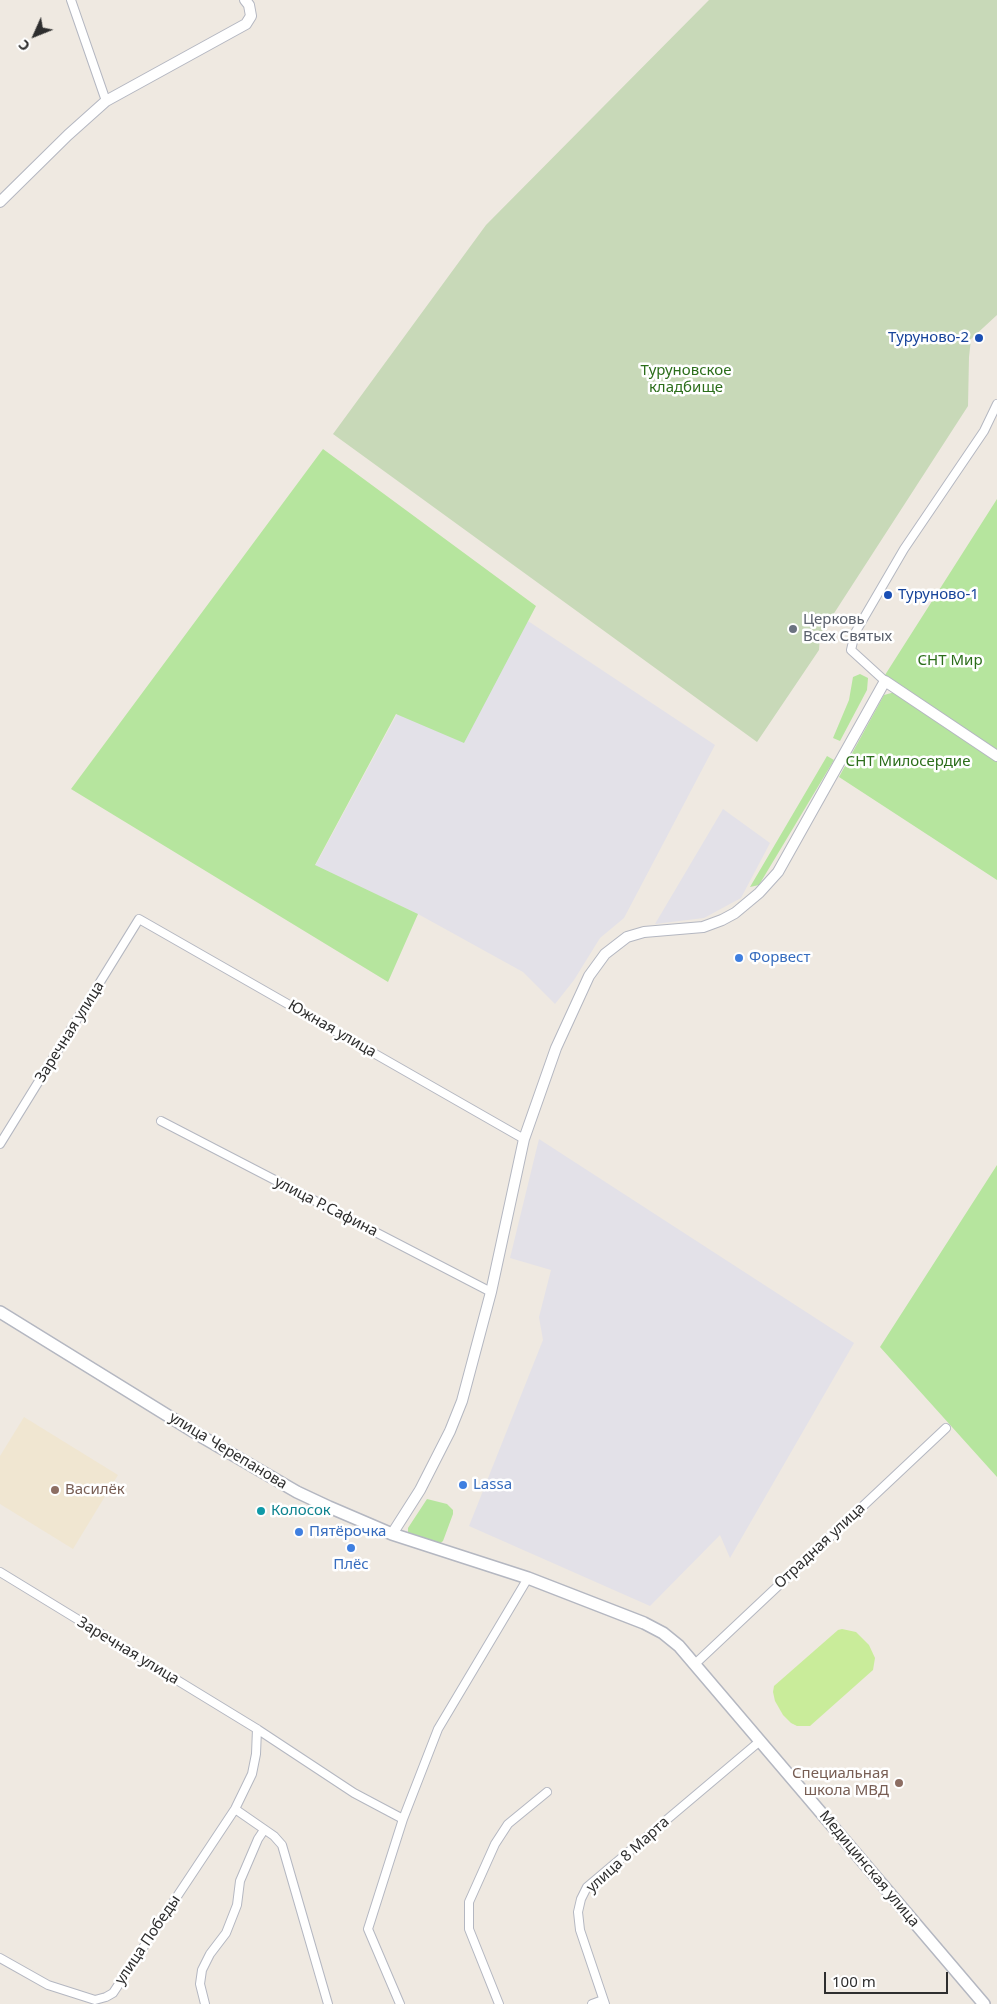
<!DOCTYPE html>
<meta charset="utf-8">
<style>
body{margin:0}
#map{position:relative;width:997px;height:2004px;overflow:hidden;background:#efe9e1;font-family:"Noto Sans",sans-serif}
canvas{display:block}
.north{position:absolute;left:10px;top:10px;width:50px;height:50px;-webkit-text-stroke:4px #fff;paint-order:stroke;rotate:226deg;font-size:14px;font-weight:700;line-height:20px;text-align:center;color:#2e2e2e}
.north::after{content:'';display:block;margin:auto;width:18px;height:22px;background:#2e2e2e;clip-path:polygon(50% 0,100% 100%,50% 72%,0 100%)}
.scale{position:absolute;left:824px;top:1972px;width:124px;height:22px;box-sizing:border-box;border:2px solid #2e2e2e;border-top:0;padding-left:6px;font-size:15px;line-height:18px;white-space:nowrap;color:#2e2e2e;-webkit-text-stroke:4px #fff;paint-order:stroke}
</style>
<div id="map">
<canvas width="997" height="2004"></canvas>
<div class="north">С</div>
<div class="scale">100 m</div>
</div>
<script>
const ctx = document.querySelector('canvas').getContext('2d');
ctx.lineJoin = 'round';
function fill(path, color) { ctx.fillStyle = color; ctx.fill(path, 'evenodd'); }
const poly = rows => new Path2D(rows.map(r => 'M' + r).join(''));
function strokePath(path, color, width, dash) { ctx.strokeStyle = color; ctx.lineWidth = width; ctx.lineCap = dash ? 'butt' : 'round'; ctx.setLineDash(dash || []); ctx.stroke(path); }
function drawText(font, color, halo, rows, align = 'center') {
  ctx.font = font + ' "Noto Sans",sans-serif'; ctx.lineWidth = 5; ctx.setLineDash([]); ctx.textBaseline = 'middle'; ctx.strokeStyle = halo; ctx.fillStyle = color; for (const [text, x, y, turn = 0] of rows) {
    ctx.save(); ctx.translate(x, y); ctx.rotate((+turn || 0) * Math.PI / 180); ctx.textAlign = isNaN(turn) ? turn : align; if (halo) ctx.strokeText(text, 0, 0); ctx.fillText(text, 0, 0); ctx.restore();
  }
}
fill(poly([
 [528,621,715,745,624,918,600,938,574,980,555,1004,523,972,418,914,315,866,397,714,513,644],
 [723,809,770,843,741,898,704,918,655,924],
 [539,1139,854,1343,730,1558,720,1535,650,1606,469,1526,543,1340,539,1317,551,1270,510,1258]
]), '#e3e1e8');
fill(poly([
 [24,1417,118,1475,73,1549,0,1504,0,1456]
]), '#f0e6d1');
fill(poly([
 [323,449,536,606,464,743,396,714,315,865,418,914,388,982,71,789],
 [997,499,997,750,885,675],
 [860,674,868,678,867,690,840,741,833,738,849,700,853,677],
 [895,692,997,760,997,880,839,777,884,695],
 [827,756,834,760,759,885,750,887],
 [997,1165,997,1477,880,1347],
 [427,1499,447,1504,453,1510,453,1514,443,1541,438,1545,411,1536,408,1532,408,1528]
]), '#b6e59e');
fill(poly([
 [709,0,997,0,997,315,971,339,969,357,968,406,820,635,819,650,757,742,333,434,486,225]
]), '#c8d9b8');
fill(poly([
 [842,1629,856,1632,869,1645,875,1658,873,1670,810,1726,797,1726,791,1723,783,1715,775,1701,773,1692,774,1686,838,1630]
]), '#c9ec9a');
const minor = poly([
 [71,0,106,101],
 [885,681,851,650,855,633,904,549,984,431,997,404],
 [161,1121,491,1292],
 [0,1144,139,919,524,1139],
 [0,1572,257,1729,354,1793,403,1819],
 [695,1664,946,1428],
 [235,1809,274,1836,282,1845,328,2004],
 [0,1958,48,1985,95,2000,106,1997,113,1993,235,1809,252,1774,256,1754,257,1729],
 [205,2004,200,1984,202,1970,210,1954,226,1933,237,1905,240,1881,258,1839,264,1830],
 [400,2004,368,1929,403,1819,438,1729,528,1578],
 [499,2004,469,1929,469,1902,495,1844,508,1824,547,1792],
 [592,2004,603,2000],
 [605,2004,580,1930,578,1912,581,1899,587,1887,760,1741]
]);
const tertiary = poly([
 [0,202,68,135,106,101,246,24,251,16,249,5,245,0],
 [392,1534,420,1490,450,1431,462,1401,491,1292,524,1139,556,1048,589,976,605,954,627,937,644,932,703,927,722,920,735,913,759,893,778,872,885,681,997,756]
]);
const secondary = poly([
 [0,1312,204,1438,297,1492,329,1507,392,1534,528,1578,644,1623,663,1633,679,1646,984,2004]
]);
strokePath(minor, '#b4b7c1', 10);
strokePath(tertiary, '#b4b7c1', 12);
strokePath(secondary, '#b4b7c1', 14);
strokePath(minor, '#fff', 8);
strokePath(tertiary, '#fff', 10);
strokePath(secondary, '#fff', 11);
for (const [x, y, r, color] of [
 [979,338,5,"#1a4fb4"],
 [888,595,5,"#1a4fb4"],
 [793,629,5,"#6b7280"],
 [739,958,5,"#3f7fe0"],
 [463,1485,5,"#3f7fe0"],
 [55,1490,5,"#8d6e63"],
 [261,1511,5,"#0f9aa8"],
 [299,1532,5,"#3f7fe0"],
 [351,1548,5,"#3f7fe0"],
 [899,1783,5,"#8d6e63"]
]) { const dot = new Path2D(); dot.arc(x, y, r, 0, 2 * Math.PI); ctx.fillStyle = color; ctx.fill(dot); strokePath(dot, '#fff', 2); }
drawText('15px', '#164399', '#fff', [
 ["Туруново-2",969,338],
 ["Туруново-1",898,595,"left"]
], 'right');
drawText('15px', '#2c6e1b', '#fff', [
 ["Туруновское",686,371],
 ["кладбище",686,388],
 ["СНТ Мир",950,661],
 ["СНТ Милосердие",908,762]
]);
drawText('15px', '#5b616d', '#fff', [
 ["Церковь",803,620],
 ["Всех Святых",803,637]
], 'left');
drawText('15px', '#366cbe', '#fff', [
 ["Форвест",749,958],
 ["Lassa",473,1485],
 ["Пятёрочка",309,1532],
 ["Плёс",351,1565,"center"]
], 'left');
drawText('15px', '#2e2e2e', '#fff', [
 ["Южная улица",332,1029,30],
 ["Заречная улица",70,1032,-58],
 ["улица Р.Сафина",326,1207,27],
 ["улица Черепанова",228,1451,31],
 ["Отрадная улица",820,1546,-43],
 ["Заречная улица",128,1651,31],
 ["улица 8 Марта",628,1855,-42],
 ["Медицинская улица",869,1869,50],
 ["улица Победы",148,1940,-56]
]);
drawText('15px', '#785e54', '#fff', [
 ["Василёк",65,1490],
 ["Специальная",889,1774,"right"],
 ["школа МВД",889,1791,"right"]
], 'left');
drawText('15px', '#0d838f', '#fff', [
 ["Колосок",271,1511]
], 'left');
</script>
